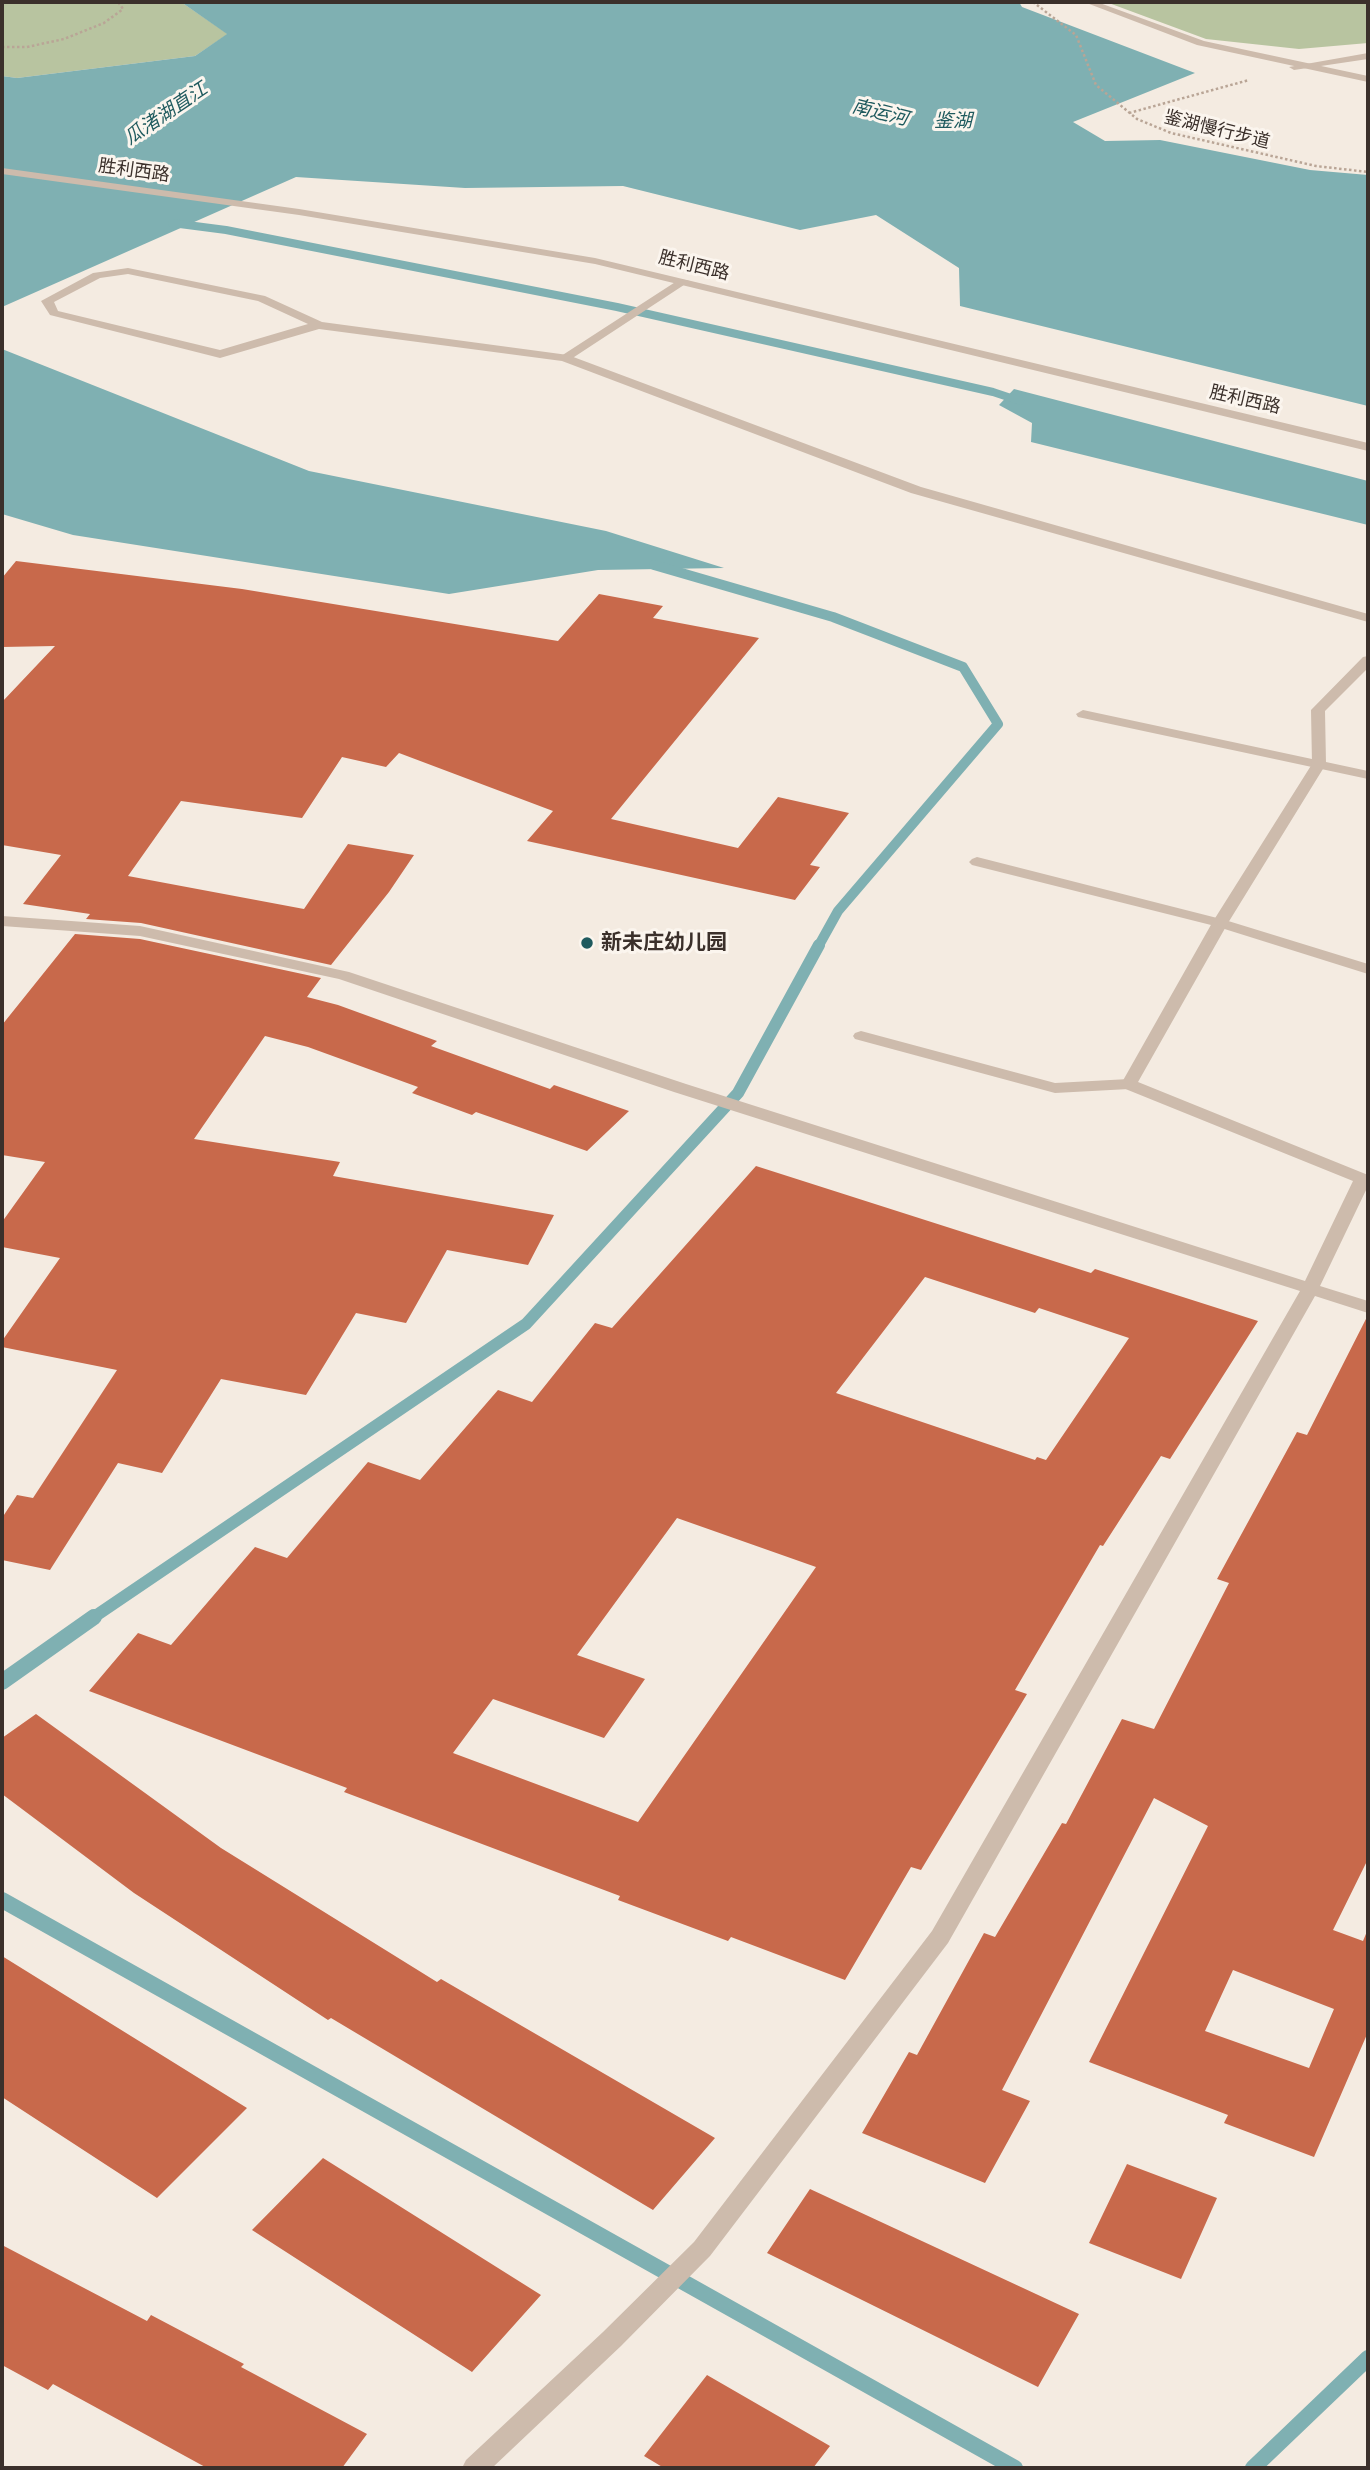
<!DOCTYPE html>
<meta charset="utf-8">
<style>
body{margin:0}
#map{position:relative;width:1370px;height:2470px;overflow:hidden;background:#f4ebe1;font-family:"PT Sans",sans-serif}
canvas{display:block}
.frame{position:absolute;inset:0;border:4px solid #3b302b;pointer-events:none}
</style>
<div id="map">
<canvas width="1370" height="2470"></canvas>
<div class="frame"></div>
</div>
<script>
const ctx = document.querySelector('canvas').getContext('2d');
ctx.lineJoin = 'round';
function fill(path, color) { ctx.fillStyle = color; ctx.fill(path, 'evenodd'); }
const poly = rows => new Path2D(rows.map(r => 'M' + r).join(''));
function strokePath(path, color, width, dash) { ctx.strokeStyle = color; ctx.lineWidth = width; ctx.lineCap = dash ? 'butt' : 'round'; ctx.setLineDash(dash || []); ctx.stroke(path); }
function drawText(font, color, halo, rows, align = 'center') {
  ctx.font = font + ' "PT Sans","Noto Sans SC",sans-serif'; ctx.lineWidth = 6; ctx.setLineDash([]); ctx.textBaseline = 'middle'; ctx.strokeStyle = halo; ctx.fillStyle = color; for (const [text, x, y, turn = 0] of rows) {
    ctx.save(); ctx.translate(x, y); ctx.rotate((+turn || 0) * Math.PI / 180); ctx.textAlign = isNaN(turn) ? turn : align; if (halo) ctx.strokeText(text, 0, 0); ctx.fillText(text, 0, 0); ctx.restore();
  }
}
fill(poly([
 [2,2,181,2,228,34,195,56,17,78,2,76],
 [1106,2,1368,2,1368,43,1299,49,1206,39]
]), '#b8c4a0');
fill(poly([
 [181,2,1019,2,1022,7,1195,73,1073,122,1105,141,1160,140,1310,170,1368,175,1368,406,960,306,959,268,876,215,800,230,623,186,465,188,296,177,2,307,2,76,17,78,195,56,227,34],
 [2,349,309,471,606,531,724,568,598,570,449,594,73,535,2,514],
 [1014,389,1368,481,1368,525,1031,442,1032,423,999,405]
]), '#7fb0b2');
strokePath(poly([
 [172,223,226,230,617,307,993,392,1020,401]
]), '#7fb0b2', 8);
strokePath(poly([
 [654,565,833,617,963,667,998,724,838,911,818,947]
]), '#7fb0b2', 10);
strokePath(poly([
 [91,1619,526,1324,738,1093,819,945]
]), '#7fb0b2', 12);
strokePath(poly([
 [2,1682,94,1617],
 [2,1900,1015,2468],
 [1253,2468,1368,2358]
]), '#7fb0b2', 16);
fill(poly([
 [16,561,242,589,558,641,599,594,663,606,653,618,759,638,611,819,738,848,778,797,849,813,810,865,820,867,795,900,527,841,553,811,399,753,386,767,342,757,302,818,181,801,128,876,304,909,348,844,414,855,389,892,331,965,141,923,86,919,90,914,23,904,61,855,2,845,2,702,55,646,2,647,2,578],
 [75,934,140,939,321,978,307,997,338,1005,437,1041,431,1046,550,1089,554,1085,629,1111,587,1151,476,1112,472,1115,412,1093,418,1087,308,1047,265,1036,194,1139,340,1162,333,1176,554,1215,528,1265,447,1250,406,1323,356,1313,306,1395,221,1379,162,1473,118,1463,50,1570,2,1560,2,1518,17,1495,33,1498,117,1370,2,1347,2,1341,60,1258,2,1247,2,1222,45,1162,2,1155,2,1025],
 [756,1166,1091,1273,1095,1269,1258,1321,1170,1459,1161,1456,1103,1546,1100,1545,1015,1690,1027,1694,921,1870,911,1867,845,1980,731,1937,728,1941,618,1900,620,1896,344,1792,347,1788,89,1691,138,1633,171,1645,255,1547,287,1558,368,1462,420,1480,498,1390,532,1402,595,1323,612,1328],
 [925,1277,1035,1313,1039,1308,1129,1338,1046,1460,1037,1457,1035,1460,836,1393],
 [677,1518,816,1567,638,1822,453,1753,493,1699,604,1738,645,1679,577,1655],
 [1368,1315,1368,1859,1333,1930,1363,1941,1368,1929,1368,2032,1314,2157,1224,2123,1228,2115,1089,2062,1208,1826,1154,1798,1002,2090,1030,2101,985,2183,862,2133,909,2052,917,2055,984,1933,995,1937,1062,1823,1066,1824,1122,1719,1154,1729,1229,1583,1217,1579,1297,1432,1307,1435],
 [1233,1970,1334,2009,1309,2068,1205,2031],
 [36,1714,221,1848,437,1982,441,1979,715,2138,653,2210,331,2018,328,2020,134,1893,2,1794,2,1738],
 [2,1956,247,2108,157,2198,2,2097],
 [323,2158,541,2295,472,2372,252,2230],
 [1127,2164,1217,2198,1181,2279,1089,2243],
 [810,2189,1079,2314,1038,2387,767,2253],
 [2,2245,147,2321,151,2315,244,2364,241,2367,367,2434,342,2468,207,2468,53,2384,48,2390,2,2365],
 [707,2375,830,2446,813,2468,664,2468,644,2456]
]), '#c8694b');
strokePath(poly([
 [1033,2,1076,35,1096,85,1137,119,1171,133,1316,166,1368,172],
 [2,47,27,47,64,39,104,23,123,9,118,2],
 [1129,113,1249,80]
]), '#b9a596', 2.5, [2.5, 2.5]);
fill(poly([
 [1084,2,1097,2,1204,41,1368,76,1368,82,1197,45,1084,2],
 [680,279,690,281,568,361,558,358,680,279],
 [1083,710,1368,771,1368,779,1078,717,1076,714,1083,710],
 [977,857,1225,920,1368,964,1368,974,1215,926,972,865,969,862,972,859,977,857],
 [861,1031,1055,1083,1129,1079,1137,1084,1129,1089,1055,1093,855,1039,853,1036,855,1033,861,1031]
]), '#cdbbac');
fill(poly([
 [1368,53,1368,59,1294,70,1289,67,1368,53],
 [128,268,265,296,322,322,568,355,921,487,1368,614,1368,622,911,493,562,361,319,329,220,358,50,315,41,301,93,273,128,268],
 [128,274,258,301,308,324,220,350,58,311,54,302,100,278,128,274],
 [1368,656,1368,668,1325,711,1326,764,1228,923,1138,1082,1368,1175,1368,1186,1320,1286,1368,1301,1368,1313,1315,1296,948,1943,710,2256,621,2346,492,2468,462,2468,466,2460,603,2332,694,2242,932,1931,1300,1291,674,1092,339,979,140,936,2,926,2,916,140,926,349,972,686,1084,1305,1281,1353,1181,1123,1088,1121,1084,1212,923,1312,764,1311,710,1363,657,1368,656]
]), '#cdbbac');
fill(poly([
 [2,168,299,209,595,258,1368,443,1368,451,595,264,299,215,2,174,2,168]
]), '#cdbbac');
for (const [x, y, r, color] of [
 [587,943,7,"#1f5a5e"]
]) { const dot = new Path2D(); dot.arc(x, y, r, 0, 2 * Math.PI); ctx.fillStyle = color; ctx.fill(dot); strokePath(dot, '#fbf5ee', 2.5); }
drawText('18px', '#3b302b', '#fbf5ee', [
 ["鉴湖慢行步道",1217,130,14],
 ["胜利西路",134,171,8],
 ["胜利西路",694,266,14],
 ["胜利西路",1245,400,13]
]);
drawText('italic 19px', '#1f5a5e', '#fbf5ee', [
 ["南运河",880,113,14],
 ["瓜渚湖直江",166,114,-34],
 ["鉴湖",953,122]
]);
drawText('bold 21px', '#3b302b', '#fbf5ee', [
 ["新未庄幼儿园",601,943]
], 'left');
</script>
